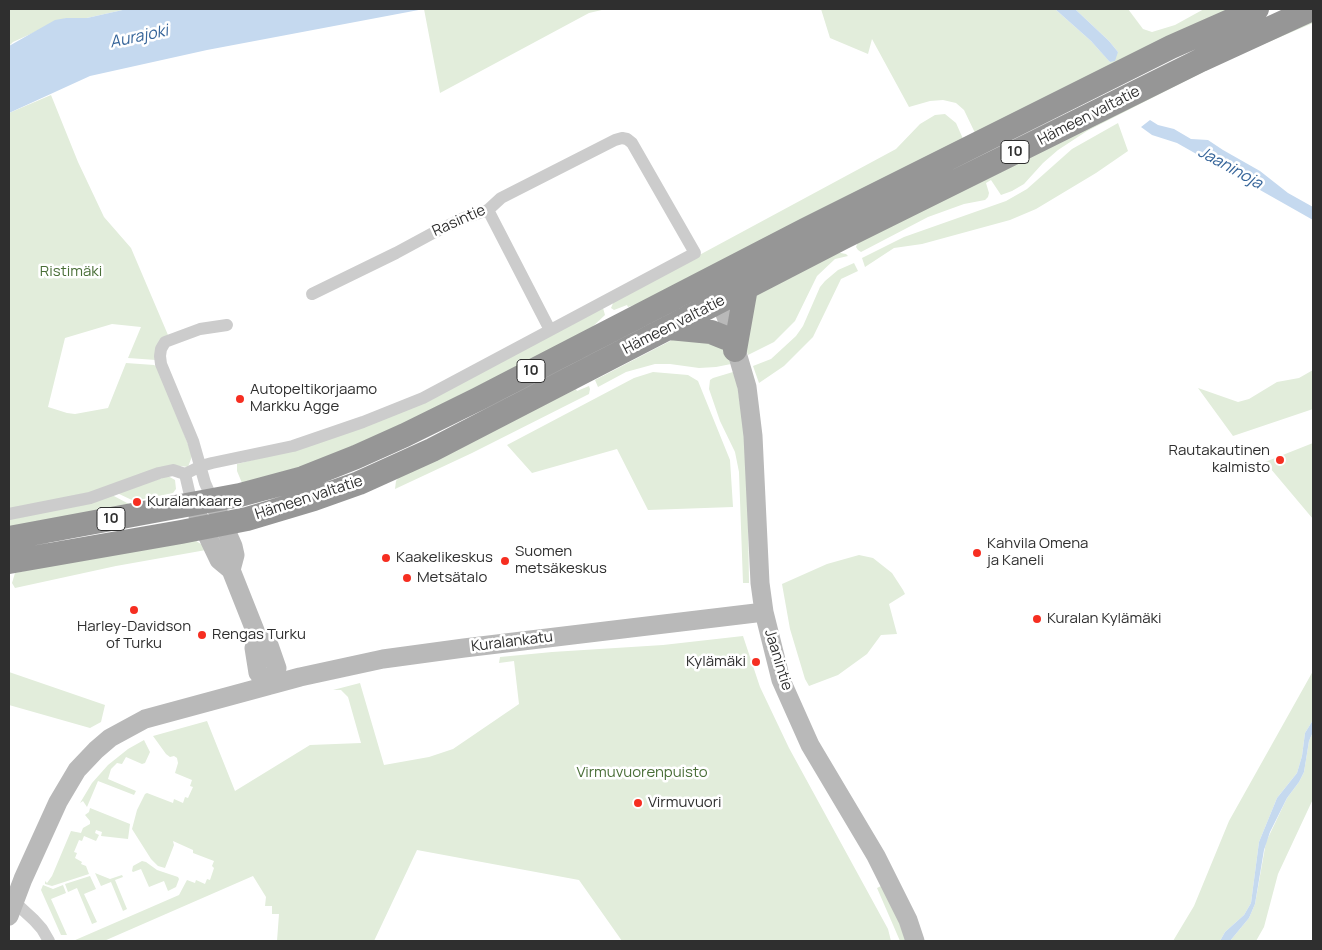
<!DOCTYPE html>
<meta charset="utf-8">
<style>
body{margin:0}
#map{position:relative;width:1322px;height:950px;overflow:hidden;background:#fff;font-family:Manrope,sans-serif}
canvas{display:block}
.frame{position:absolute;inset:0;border:10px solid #2f2f2f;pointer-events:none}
</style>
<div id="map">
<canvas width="1322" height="950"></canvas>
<div class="frame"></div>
</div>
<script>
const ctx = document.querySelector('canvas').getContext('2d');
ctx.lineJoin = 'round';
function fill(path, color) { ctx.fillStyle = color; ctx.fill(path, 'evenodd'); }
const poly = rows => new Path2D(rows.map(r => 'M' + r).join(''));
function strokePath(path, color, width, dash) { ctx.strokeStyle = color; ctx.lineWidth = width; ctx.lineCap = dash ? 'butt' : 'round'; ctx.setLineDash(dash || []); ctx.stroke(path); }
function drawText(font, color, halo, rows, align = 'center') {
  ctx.font = font + ' Manrope,sans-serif'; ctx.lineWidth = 5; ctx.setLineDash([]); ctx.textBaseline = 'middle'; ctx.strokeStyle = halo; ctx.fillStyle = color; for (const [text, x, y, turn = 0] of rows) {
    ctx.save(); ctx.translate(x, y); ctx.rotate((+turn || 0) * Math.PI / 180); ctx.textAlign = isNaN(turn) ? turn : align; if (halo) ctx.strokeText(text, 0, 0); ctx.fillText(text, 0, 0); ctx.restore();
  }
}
fill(poly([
 [9,9,127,9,87,18,66,18,13,42,9,46],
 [424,9,606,9,589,13,440,93],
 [821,9,1055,9,1091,41,1110,62,1118,52,1109,41,1075,9,1128,9,1143,29,1152,32,1175,25,1204,9,1232,9,976,135,964,110,956,103,943,100,930,101,909,107,872,39,868,54,830,38],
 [1313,17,1313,23,1229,59,1087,131,1058,150,1043,163,1024,184,1012,191,1001,195,991,180,986,183,989,193,988,197,985,200,964,204,928,217,861,252,858,250,856,247,858,242,863,238,1228,56],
 [51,95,78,162,104,217,131,248,168,335,159,340,156,360,128,358,141,327,112,324,65,338,48,407,67,413,75,414,108,408,126,363,154,365,159,368,192,455,191,459,188,467,180,466,93,493,9,511,9,113],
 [945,114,956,123,964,141,654,299,628,307,627,305,614,310,611,308,614,301,896,149,920,124,935,115],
 [1118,123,1128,151,1096,173,1036,209,1010,220,922,244,894,248,865,267,862,258,904,237,1006,201,1027,189,1072,149],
 [835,252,846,254,848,256,835,259,817,276,795,321,774,342,748,355,745,347,749,304,760,291],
 [854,263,858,271,841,279,813,337,784,366,759,383,753,366,771,359,796,336,803,326,820,287,825,281,838,270],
 [603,308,605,315,588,331,336,457,242,483,237,471,237,464,315,444],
 [710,337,726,351,731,364,716,367,699,368,670,364,655,364,626,372,598,387,595,380,674,339],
 [1313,370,1313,409,1233,436,1198,388,1238,402,1249,399,1277,382,1299,378],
 [653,372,688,375,698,381,730,460,733,507,648,510,617,449,532,473,507,445,634,378],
 [733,372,737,383,747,452,749,583,743,583,739,472,735,452,720,421,709,389,710,380,713,378],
 [589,386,590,389,589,394,472,453,395,489,396,481,400,476,576,389,577,391],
 [1313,443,1313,519,1265,462],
 [168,476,175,480,176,489,173,493,168,494,134,501,117,493],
 [112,495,129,504,9,530,9,517],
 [190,537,204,546,206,550,116,566,15,588,12,583,15,573],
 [859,555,873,558,892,573,903,590,905,594,889,604,897,634,881,635,867,654,838,675,809,686,805,679,790,629,782,584,827,564],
 [743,636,760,687,789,748,888,929,891,941,622,941,579,880,417,850,374,941,277,941,279,914,272,914,272,906,265,906,266,897,253,876,104,941,73,941,179,895,187,880,195,883,196,880,205,884,207,879,210,880,214,868,212,866,214,861,193,853,193,850,173,841,174,845,165,868,158,866,151,859,132,829,137,810,145,794,147,793,173,803,174,799,183,803,185,797,188,798,193,787,190,786,192,780,175,773,178,763,177,758,174,756,170,757,166,754,153,736,207,721,235,791,310,745,361,743,348,697,341,690,333,690,360,683,384,765,429,757,453,749,519,704,514,661,499,663,500,657,552,652,663,645],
 [1313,671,1313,720,1305,733,1302,756,1297,773,1277,798,1259,842,1251,903,1244,915,1225,932,1220,941,1173,941,1194,906,1229,821],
 [9,672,105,705,101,722,90,728,9,705],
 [1313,732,1313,799,1278,874,1264,927,1256,941,1230,941,1249,918,1255,904,1266,842,1287,798,1299,782,1304,772,1309,741],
 [144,740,150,752,145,763,142,764,126,757,122,764,117,763,111,769,108,779,136,791,134,795,98,781,87,807,83,801,80,803,92,783,108,765,128,749],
 [90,808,130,824,128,839,101,836,102,832,96,830,95,833,99,835,96,841,84,836,82,841,79,840,74,852,77,853,75,858,82,862,81,864,86,866,89,874,52,886,45,884,45,881,47,883,52,876,71,831,81,833,83,828,90,824,90,821,85,815,89,812],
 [142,861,146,862,157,870,178,877,179,879,176,887,168,891,164,881,149,887,141,869,133,872,132,871,133,866],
 [95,873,110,879,122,875,123,877,115,880,127,909,123,911,111,882,101,886],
 [90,876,96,889,84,894,97,922,92,924,77,888,68,892,65,884],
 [43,885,53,889,63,885,66,893,51,899,67,935,61,935,41,890],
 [883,885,908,941,900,941,877,888]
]), '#e2eddb');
fill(poly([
 [127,9,424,9,207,50,90,76,9,113,9,46,55,20,66,18,87,18],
 [1055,9,1075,9,1109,41,1118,52,1115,61,1110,62,1108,60,1091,41],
 [1150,120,1158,125,1174,129,1191,139,1208,140,1223,150,1260,171,1288,193,1313,207,1313,220,1177,143,1152,135,1141,127],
 [1313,720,1313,732,1309,741,1304,772,1299,782,1287,798,1270,832,1264,850,1255,904,1249,918,1230,941,1220,941,1225,932,1244,915,1251,903,1259,842,1277,798,1297,773,1302,756,1305,733]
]), '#c5d9ef');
strokePath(poly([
 [488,210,550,330],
 [185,474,192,504],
 [213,501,205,483,193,441,161,364,160,356,161,349,165,342,200,329,227,325],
 [9,514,90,498,159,473,173,470,185,474,201,466,212,463,293,446,363,422,423,398,695,253,632,143,627,139,622,138,615,140,501,198,488,210,464,218,433,233,396,253,312,294],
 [9,897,34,920,42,929,49,941]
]), '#ccc', 12);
strokePath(poly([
 [705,282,720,301,727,319,747,387,753,436,760,583,764,612,781,680,810,745,876,856,908,920,915,941],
 [213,501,233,546,235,555,231,570],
 [198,516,219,560,231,570,258,638,269,645,277,668,271,685,258,673,254,648,258,638],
 [9,916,23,879,58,802,77,770,96,750,110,738,145,719,300,677,383,659,464,648,764,612]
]), '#b9b9b9', 19);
strokePath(poly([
 [669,328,711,332,726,338],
 [735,350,746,288],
 [9,538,240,495,303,478,356,457,405,435,478,399,805,230,1171,47,1257,9],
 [9,562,181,532,247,519,314,499,359,483,432,450,844,237,1201,60,1312,9]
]), '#969696', 24);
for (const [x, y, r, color] of [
 [240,399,5,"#f62e21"],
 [1280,460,5,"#f62e21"],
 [137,502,5,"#f62e21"],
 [977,553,5,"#f62e21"],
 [386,558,5,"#f62e21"],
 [505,561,5,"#f62e21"],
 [407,578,5,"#f62e21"],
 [134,610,5,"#f62e21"],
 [1037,619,5,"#f62e21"],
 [202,635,5,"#f62e21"],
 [756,662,5,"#f62e21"],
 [638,803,5,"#f62e21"]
]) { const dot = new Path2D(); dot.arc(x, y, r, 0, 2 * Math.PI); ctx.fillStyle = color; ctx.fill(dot); strokePath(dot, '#fff', 2); }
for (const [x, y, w] of [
 [1015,152,28],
 [531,371,28],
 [111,519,28]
]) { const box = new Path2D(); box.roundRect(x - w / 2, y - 11.5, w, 23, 4); ctx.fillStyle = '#fff'; ctx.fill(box); strokePath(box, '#2f2f2f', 1); }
drawText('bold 14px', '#2f2f2f', null, [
 ["10",1015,152],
 ["10",531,371],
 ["10",111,519]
]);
drawText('15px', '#2f2f2f', '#fff', [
 ["Hämeen valtatie",1089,116,-27],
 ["Rasintie",459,221,-24],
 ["Hämeen valtatie",674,325,-27],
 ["Hämeen valtatie",309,498,-18],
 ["Kuralankatu",512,642,-7],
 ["Jaanintie",778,660,73]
]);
drawText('15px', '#4a6f38', '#fff', [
 ["Ristimäki",71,272],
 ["Virmuvuorenpuisto",642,773]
]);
drawText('15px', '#2f2f2f', '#fff', [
 ["Autopeltikorjaamo",250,390],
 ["Markku Agge",250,407],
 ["Rautakautinen",1270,451,"right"],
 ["kalmisto",1270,468,"right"],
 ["Kuralankaarre",147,502],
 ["Kahvila Omena",987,544],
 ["ja Kaneli",987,561],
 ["Suomen",515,552],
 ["metsäkeskus",515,569],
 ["Kaakelikeskus",396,558],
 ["Metsätalo",417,578],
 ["Kuralan Kylämäki",1047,619],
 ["Harley-Davidson",134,627,"center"],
 ["of Turku",134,644,"center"],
 ["Rengas Turku",212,635],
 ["Kylämäki",746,662,"right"],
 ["Virmuvuori",648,803]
], 'left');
drawText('italic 16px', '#356499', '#fff', [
 ["Aurajoki",139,37,-12],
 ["Jaaninoja",1230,168,29]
]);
</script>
